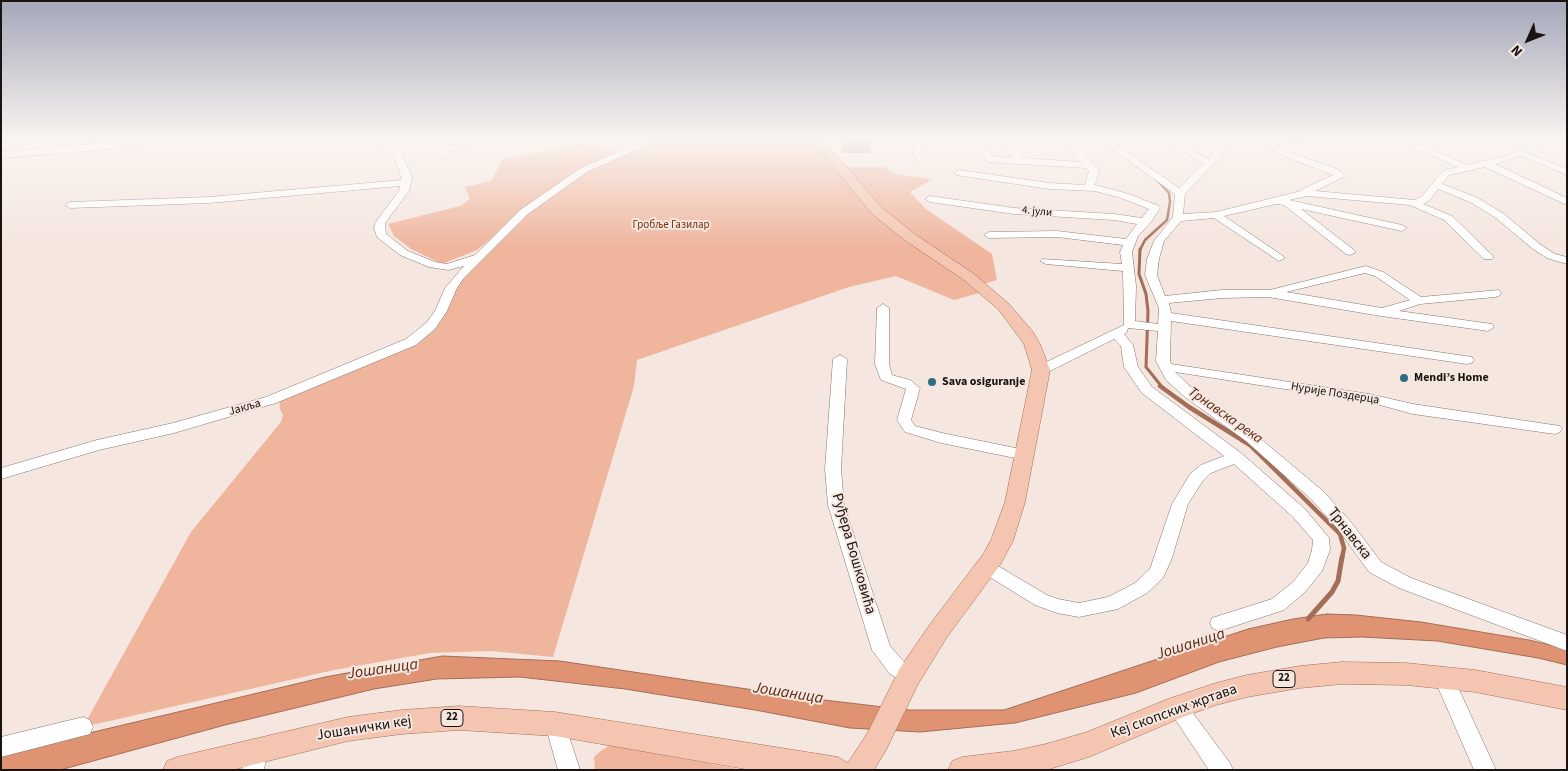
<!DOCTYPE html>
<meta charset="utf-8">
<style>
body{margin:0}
#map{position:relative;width:1568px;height:771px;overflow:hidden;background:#f5e6df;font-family:"Source Sans 3",sans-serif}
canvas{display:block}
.frame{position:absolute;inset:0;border:2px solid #191412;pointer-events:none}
.north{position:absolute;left:1503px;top:15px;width:50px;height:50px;-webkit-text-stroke:4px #f5e6df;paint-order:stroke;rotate:226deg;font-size:14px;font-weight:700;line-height:20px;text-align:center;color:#191412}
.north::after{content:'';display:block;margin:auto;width:18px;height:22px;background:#191412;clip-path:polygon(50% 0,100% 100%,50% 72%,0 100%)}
</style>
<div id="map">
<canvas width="1568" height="771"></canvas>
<div class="frame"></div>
<div class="north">N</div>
</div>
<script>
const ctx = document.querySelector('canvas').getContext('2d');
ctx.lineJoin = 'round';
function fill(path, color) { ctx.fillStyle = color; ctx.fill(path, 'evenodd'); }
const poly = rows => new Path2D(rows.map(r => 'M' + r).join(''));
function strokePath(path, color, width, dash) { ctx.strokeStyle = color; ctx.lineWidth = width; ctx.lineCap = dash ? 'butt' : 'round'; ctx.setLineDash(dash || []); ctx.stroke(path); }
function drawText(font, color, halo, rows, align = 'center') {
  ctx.font = font + ' "Source Sans 3",sans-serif'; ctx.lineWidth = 4; ctx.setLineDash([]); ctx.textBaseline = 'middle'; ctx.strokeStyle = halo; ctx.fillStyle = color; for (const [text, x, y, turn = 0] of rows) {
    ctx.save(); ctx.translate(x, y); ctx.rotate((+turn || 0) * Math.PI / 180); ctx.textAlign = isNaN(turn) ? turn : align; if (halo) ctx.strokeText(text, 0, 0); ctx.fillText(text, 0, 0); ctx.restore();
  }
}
fill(poly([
 [654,140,817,140,839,167,884,167,894,174,933,179,910,192,926,209,992,254,997,280,980,285,986,291,954,300,896,276,849,287,637,360,634,386,553,657,491,651,430,653,334,670,83,727,191,532,281,422,283,415,280,409,279,397,418,338,449,292,522,213,477,250,442,264,411,249,394,236,388,224,460,206,470,199,465,187,491,181,503,159,584,143,623,154],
 [614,156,562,184,536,202,567,177,591,163],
 [611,745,743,770,595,770,594,757,602,750]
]), '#efb59d');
const water = poly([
 [1327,614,1356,615,1421,622,1529,640,1567,649,1567,665,1538,658,1437,641,1362,637,1324,638,1277,647,1219,662,1136,693,1015,723,920,732,850,728,755,710,625,689,520,677,437,679,374,689,225,725,60,770,1,770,1,754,325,677,442,656,560,661,807,698,909,710,1004,710,1248,629,1293,619,1327,614]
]);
fill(water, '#df9373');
strokePath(water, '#a46d56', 1);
strokePath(poly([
 [1140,250,1145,240,1167,220,1170,202,1169,193,1156,179]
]), '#a46d56', 2.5);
strokePath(poly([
 [1140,249,1139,274,1146,294,1148,311,1146,367,1162,387]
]), '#a46d56', 3);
strokePath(poly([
 [1160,386,1189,407,1250,445,1340,534,1344,548,1342,558]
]), '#a46d56', 4.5);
strokePath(poly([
 [1308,619,1332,592,1338,581,1342,557]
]), '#a46d56', 5);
const minor = poly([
 [132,140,156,140,152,143,112,149,1,158,1,152,132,140],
 [374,140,384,140,401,152,412,177,409,191,385,223,386,234,408,251,435,262,447,264,475,255,520,210,581,168,646,140,658,140,587,172,528,214,463,279,457,288,447,311,435,329,416,345,276,403,174,433,99,450,1,479,1,468,97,440,173,423,266,397,406,339,426,323,435,311,445,288,464,266,448,270,429,267,400,255,377,237,374,228,375,223,399,191,400,186,209,203,70,208,65,205,70,202,209,197,402,180,394,155,374,140],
 [466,140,479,140,447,153,446,157,443,158,438,155,439,150,466,140],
 [913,140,921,140,922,159,919,160,914,157,913,140],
 [970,140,979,140,992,156,1012,158,999,140,1008,140,1022,158,1081,162,1063,140,1072,140,1099,171,1095,185,1129,194,1159,206,1160,208,1151,222,1138,236,1132,252,1136,286,1135,321,1158,324,1159,308,1145,275,1147,259,1154,241,1173,217,1175,194,1100,140,1110,140,1179,188,1204,163,1163,140,1174,140,1208,159,1222,140,1231,140,1220,157,1185,194,1183,214,1216,212,1301,191,1303,189,1333,175,1286,157,1255,140,1267,140,1292,153,1337,169,1345,176,1315,191,1415,200,1422,196,1443,171,1458,167,1396,140,1408,140,1468,165,1510,155,1537,140,1548,140,1528,153,1567,169,1567,175,1521,156,1495,164,1567,198,1567,205,1485,167,1449,175,1442,184,1478,198,1504,214,1541,245,1555,254,1567,257,1567,264,1547,258,1533,249,1496,218,1470,202,1438,189,1430,200,1423,204,1452,216,1492,255,1494,257,1492,259,1484,259,1444,220,1410,205,1307,196,1289,200,1402,225,1407,228,1402,231,1301,209,1354,250,1356,252,1350,255,1346,254,1284,205,1276,204,1224,216,1283,256,1285,258,1279,261,1214,218,1181,221,1164,241,1159,259,1157,275,1165,296,1222,290,1270,290,1366,266,1383,272,1421,297,1499,290,1501,293,1499,296,1495,297,1420,304,1399,311,1492,324,1494,327,1488,331,1381,316,1268,297,1222,298,1169,303,1171,313,1472,357,1474,360,1472,363,1467,364,1171,321,1170,361,1171,364,1369,394,1413,404,1560,426,1562,429,1560,432,1555,434,1413,414,1369,402,1175,372,1195,391,1256,435,1324,492,1350,521,1381,562,1411,578,1567,635,1567,651,1399,588,1369,572,1338,529,1312,500,1246,441,1185,397,1166,380,1156,361,1158,331,1128,328,1127,332,1124,334,1133,345,1138,367,1152,387,1241,453,1305,509,1329,538,1330,550,1322,571,1305,592,1284,610,1219,631,1212,628,1210,623,1212,618,1272,599,1293,582,1308,563,1312,550,1313,540,1293,517,1234,464,1211,473,1202,482,1188,504,1172,558,1163,578,1147,593,1118,609,1079,617,1057,613,1035,605,980,571,977,566,980,561,986,559,1047,595,1058,599,1079,603,1108,597,1135,583,1150,569,1172,504,1190,474,1201,465,1224,456,1142,393,1124,367,1121,346,1114,339,1046,373,1041,374,1034,370,1036,367,1124,325,1123,271,1046,264,1040,261,1042,259,1122,264,1120,252,1123,245,1057,237,989,238,984,235,989,232,1057,231,1126,239,1137,224,1114,220,1014,214,930,202,925,199,930,196,1014,208,1114,214,1142,218,1149,209,1121,198,1095,191,1049,189,956,175,954,173,959,170,1049,183,1085,185,1089,171,1086,168,989,162,986,161,970,140],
 [1365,273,1375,276,1410,300,1382,308,1286,292,1365,273],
 [1288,140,1307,140,1303,143,1292,143,1288,140],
 [883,304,889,308,889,364,892,375,910,380,920,388,911,420,915,426,942,433,1030,451,1033,455,1030,459,1025,460,941,443,905,432,897,420,906,389,881,380,875,364,877,308,883,304],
 [840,355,847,359,841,469,844,505,890,646,904,662,916,670,919,676,916,682,909,685,890,674,872,650,828,505,825,469,833,359,840,355],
 [1444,669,1451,672,1496,770,1474,770,1434,678,1437,672,1444,669],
 [1177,698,1184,701,1230,763,1233,770,1209,770,1167,707,1170,701,1177,698],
 [555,715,562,717,565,724,580,770,558,770,545,724,548,717,555,715],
 [83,717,90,720,93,727,90,734,1,757,1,737,83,717],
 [256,741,263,744,267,751,264,770,242,770,249,744,256,741]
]);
const major = poly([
 [812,140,823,140,882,208,916,235,974,274,1009,304,1033,332,1040,344,1050,370,1025,502,1013,541,1000,565,947,637,918,684,886,750,874,770,751,770,555,736,459,730,402,734,348,741,232,770,163,770,167,761,177,757,348,717,402,710,459,706,555,712,838,757,848,763,868,732,900,668,931,623,984,553,991,540,1005,502,1032,370,1024,344,999,310,964,280,906,241,872,214,812,140],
 [1342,662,1406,663,1475,670,1567,687,1567,710,1475,692,1406,685,1342,684,1300,688,1247,697,1216,705,1183,717,1089,757,1046,770,948,770,952,761,962,757,1013,751,1046,744,1087,732,1168,699,1216,683,1247,675,1300,666,1342,662]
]);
strokePath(minor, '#82756f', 1);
strokePath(major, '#a36e57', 1);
fill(minor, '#fff');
fill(major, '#f4c5b0');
fill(poly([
 [842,140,872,140,871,153,842,153]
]), '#aa9d98');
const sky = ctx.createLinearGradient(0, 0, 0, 248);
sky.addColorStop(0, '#a4a7b9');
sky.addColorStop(0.56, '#faf4f1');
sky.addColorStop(1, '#faf4f100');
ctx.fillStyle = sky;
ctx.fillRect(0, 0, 1568, 248);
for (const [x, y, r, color] of [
 [1404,378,5,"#2f6e83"],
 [932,382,5,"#2f6e83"]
]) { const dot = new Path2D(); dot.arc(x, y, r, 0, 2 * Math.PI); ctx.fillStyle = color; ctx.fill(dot); strokePath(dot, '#f5e6df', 2); }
drawText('11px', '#191412', '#f5e6df', [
 ["4. јули",1037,212,5]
]);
drawText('11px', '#74300d', '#f5e6df', [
 ["Гробље Газилар",671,226]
]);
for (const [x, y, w] of [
 [1284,679,22],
 [452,718,22]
]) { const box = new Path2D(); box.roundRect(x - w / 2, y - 8.5, w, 17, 4); ctx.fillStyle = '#f5e6df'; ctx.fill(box); strokePath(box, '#191412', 1); }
drawText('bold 11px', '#191412', null, [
 ["22",1284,679],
 ["22",452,718]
]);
drawText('bold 12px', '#191412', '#f5e6df', [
 ["Mendi’s Home",1414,378],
 ["Sava osiguranje",942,382]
], 'left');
drawText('12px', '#191412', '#f5e6df', [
 ["Нурије Поздерца",1335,394,9],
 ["Јакља",245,408,-16]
]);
drawText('italic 14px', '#5a2912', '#f5e6df', [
 ["Трнавска река",1225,416,35]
]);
drawText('15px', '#191412', '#f5e6df', [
 ["Трнавска",1349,534,52],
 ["Руђера Бошковића",853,554,74],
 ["Кеј скопских жртава",1174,712,-20],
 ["Јошанички кеј",364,729,-9]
]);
drawText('italic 16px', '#5a2912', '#f5e6df', [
 ["Јошаница",1191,645,-18],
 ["Јошаница",383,670,-8],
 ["Јошаница",788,694,9]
]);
</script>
